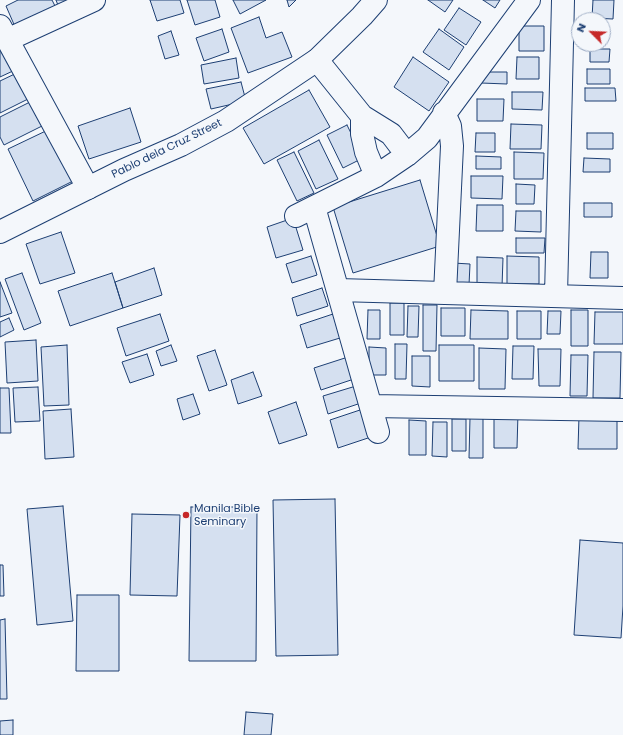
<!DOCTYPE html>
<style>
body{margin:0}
#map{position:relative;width:623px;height:735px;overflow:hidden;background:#f4f7fb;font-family:Poppins,sans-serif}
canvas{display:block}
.north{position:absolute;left:571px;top:12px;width:40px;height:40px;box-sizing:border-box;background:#f4f7fb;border:1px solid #9eadc5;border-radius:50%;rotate:294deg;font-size:11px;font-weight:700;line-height:16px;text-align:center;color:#1d3f73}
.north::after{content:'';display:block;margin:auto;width:14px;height:18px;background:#c62828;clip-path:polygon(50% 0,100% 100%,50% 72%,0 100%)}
</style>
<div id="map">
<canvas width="623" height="735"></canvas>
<div class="north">N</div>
</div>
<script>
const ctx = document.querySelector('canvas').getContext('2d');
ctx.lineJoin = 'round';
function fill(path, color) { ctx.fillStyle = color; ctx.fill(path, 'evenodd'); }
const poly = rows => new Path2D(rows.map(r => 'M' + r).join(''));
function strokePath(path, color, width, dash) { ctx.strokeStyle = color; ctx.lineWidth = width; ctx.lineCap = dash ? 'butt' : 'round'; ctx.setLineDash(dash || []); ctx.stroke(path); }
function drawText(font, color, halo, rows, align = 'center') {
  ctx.font = font + ' Poppins,sans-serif'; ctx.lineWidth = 3; ctx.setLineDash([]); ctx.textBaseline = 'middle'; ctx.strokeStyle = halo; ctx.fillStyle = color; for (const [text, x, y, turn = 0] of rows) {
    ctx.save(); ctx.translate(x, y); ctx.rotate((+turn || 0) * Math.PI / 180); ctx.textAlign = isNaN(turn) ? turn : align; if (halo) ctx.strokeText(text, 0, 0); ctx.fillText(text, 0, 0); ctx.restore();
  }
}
const building = poly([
 [18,0,52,0,57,10,16,29,6,6,18,0],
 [56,0,79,0,59,8,56,0],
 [150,0,180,0,184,13,157,21,150,0],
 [187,0,215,0,220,17,195,25,187,0],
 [233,0,266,0,240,14,233,0],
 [287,0,296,0,289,7,287,0],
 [428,0,453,0,445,12,428,0],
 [483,0,500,0,495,8,483,0],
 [593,0,614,0,613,19,592,18,593,0],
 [459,8,481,22,466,45,444,30,459,8],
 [259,17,266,38,282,32,292,57,248,73,231,28,259,17],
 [519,26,544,26,544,51,519,51,519,26],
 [222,29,229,52,204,61,196,38,222,29],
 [439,29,464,47,449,70,423,52,439,29],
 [171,31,179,55,165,59,158,36,171,31],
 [5,47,15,70,0,77,0,50,5,47],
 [590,49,610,49,609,62,590,62,590,49],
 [413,57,449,82,429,111,394,87,413,57],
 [517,57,539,57,539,79,516,79,517,57],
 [236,58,239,78,204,84,201,65,236,58],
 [587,69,610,69,610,84,587,84,587,69],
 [21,71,34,96,0,113,0,81,21,71],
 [482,72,507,72,507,84,481,83,482,72],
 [241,82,246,101,211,109,206,89,241,82],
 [585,88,615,88,616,101,585,101,585,88],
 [309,90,330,127,264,164,243,128,309,90],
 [512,92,543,92,542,110,512,109,512,92],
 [36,99,48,123,4,145,0,137,0,117,36,99],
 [477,99,504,99,503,121,477,121,477,99],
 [130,108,141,142,89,159,78,126,130,108],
 [511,124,542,125,541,149,510,149,511,124],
 [347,125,363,158,343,168,327,135,347,125],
 [52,128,77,179,33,201,8,149,52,128],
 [476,133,495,133,495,152,475,152,476,133],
 [587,133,613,133,613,149,587,149,587,133],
 [319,140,338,179,316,189,298,151,319,140],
 [294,152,314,193,297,201,277,160,294,152],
 [514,152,544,153,543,179,514,179,514,152],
 [476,156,501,157,501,169,476,169,476,156],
 [584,158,610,159,610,172,583,172,584,158],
 [471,176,503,176,502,199,471,198,471,176],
 [420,180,440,246,353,273,333,207,420,180],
 [516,184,535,185,534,204,516,204,516,184],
 [584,203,612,203,612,217,584,217,584,203],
 [477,205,503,205,503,231,476,231,477,205],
 [516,211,541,211,541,232,515,231,516,211],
 [293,218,303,250,276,258,267,227,293,218],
 [61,232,75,273,40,284,26,244,61,232],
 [516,238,545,238,544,253,516,253,516,238],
 [591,252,608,252,608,278,590,278,591,252],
 [311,256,317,275,292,283,286,264,311,256],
 [507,256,539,257,539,284,507,284,507,256],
 [477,257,503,258,502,287,477,286,477,257],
 [453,263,470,264,469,285,452,285,453,263],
 [154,268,162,295,123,308,115,282,154,268],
 [22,273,41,323,24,330,5,279,22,273],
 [112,273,123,308,70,326,58,291,112,273],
 [0,282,12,313,0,317,0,282],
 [322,288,328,306,297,316,292,298,322,288],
 [390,303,404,303,404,335,390,335,390,303],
 [423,305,437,305,436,351,423,351,423,305],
 [408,306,419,306,418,337,407,337,408,306],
 [441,308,465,308,465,336,441,336,441,308],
 [368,310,380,310,380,339,367,339,368,310],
 [471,310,508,311,508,339,470,339,471,310],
 [571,310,588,310,588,346,571,346,571,310],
 [517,311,541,311,541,339,517,339,517,311],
 [548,311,561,311,560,334,547,334,548,311],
 [595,312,623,312,623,344,594,344,595,312],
 [160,314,169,341,126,356,117,328,160,314],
 [333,314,340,338,307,348,300,325,333,314],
 [9,318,14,330,0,337,0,322,9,318],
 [36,340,38,381,7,383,5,342,36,340],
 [395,344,407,344,406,379,395,379,395,344],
 [67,345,69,405,44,406,41,347,67,345],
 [171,345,177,361,161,366,156,351,171,345],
 [439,345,474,345,474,381,439,381,439,345],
 [513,346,534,346,533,379,512,379,513,346],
 [369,347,386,348,386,375,369,375,369,347],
 [479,348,506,349,505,389,479,389,479,348],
 [538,349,561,349,560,386,539,386,538,349],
 [215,350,227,385,209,391,197,356,215,350],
 [594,352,621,352,620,398,593,398,594,352],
 [147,354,154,375,130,383,122,362,147,354],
 [571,355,588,355,587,396,570,396,571,355],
 [412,356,430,356,430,387,412,386,412,356],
 [348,357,354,379,321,390,314,368,348,357],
 [253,372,262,396,238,404,231,380,253,372],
 [356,386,361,403,328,414,323,396,356,386],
 [38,387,40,421,15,422,13,388,38,387],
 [0,388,9,388,11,433,0,433,0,388],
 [193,394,200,414,183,420,177,399,193,394],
 [296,402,307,435,279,444,268,412,296,402],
 [71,409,74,457,45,459,43,411,71,409],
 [363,409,371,437,338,448,330,420,363,409],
 [494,413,518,413,517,448,494,448,494,413],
 [579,416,617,417,617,449,578,449,579,416],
 [470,418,483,418,483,458,469,458,470,418],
 [452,419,466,419,466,451,452,451,452,419],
 [409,420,426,421,426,455,409,455,409,420],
 [433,422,447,422,447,457,432,456,433,422],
 [335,499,338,655,276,656,273,500,335,499],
 [63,506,73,621,37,625,27,509,63,506],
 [191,507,257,507,256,661,189,661,191,507],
 [132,514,180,515,177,596,130,595,132,514],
 [580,540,623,543,623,606,621,638,574,635,580,540],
 [0,565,3,565,4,596,0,596,0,565],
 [77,595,119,595,119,671,76,671,77,595],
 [5,619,7,699,0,699,0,620,5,619],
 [246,712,273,714,271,735,244,735,246,712],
 [13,720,13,735,0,735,0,721,13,720]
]);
fill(building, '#d5e0f0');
strokePath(building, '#1d3f73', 1);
const minor = poly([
 [0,26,88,188],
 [7,40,94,0],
 [317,60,362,116,391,134,407,155],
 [444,113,450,126,452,146,445,293],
 [362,116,362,134,366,152,376,176],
 [314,207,378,432],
 [296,216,376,176,407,155,427,138,529,0],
 [338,290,623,298],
 [556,296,563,0],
 [371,406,623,410]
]);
const tertiary = poly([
 [0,232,124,170,181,145,226,121,317,60,362,16,376,0]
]);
strokePath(minor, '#1d3f73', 24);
strokePath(tertiary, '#1d3f73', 24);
strokePath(minor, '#f4f7fb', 22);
strokePath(tertiary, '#f4f7fb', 22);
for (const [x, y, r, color] of [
 [186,515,4,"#c62828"]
]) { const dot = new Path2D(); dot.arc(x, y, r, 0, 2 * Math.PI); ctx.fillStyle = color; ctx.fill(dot); strokePath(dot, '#f4f7fb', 1.5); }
drawText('11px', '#1d3f73', '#f4f7fb', [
 ["Pablo dela Cruz Street",167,149,-26]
]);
drawText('11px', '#1d3f73', '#f4f7fb', [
 ["Manila Bible",194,509],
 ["Seminary",194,522]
], 'left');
</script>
